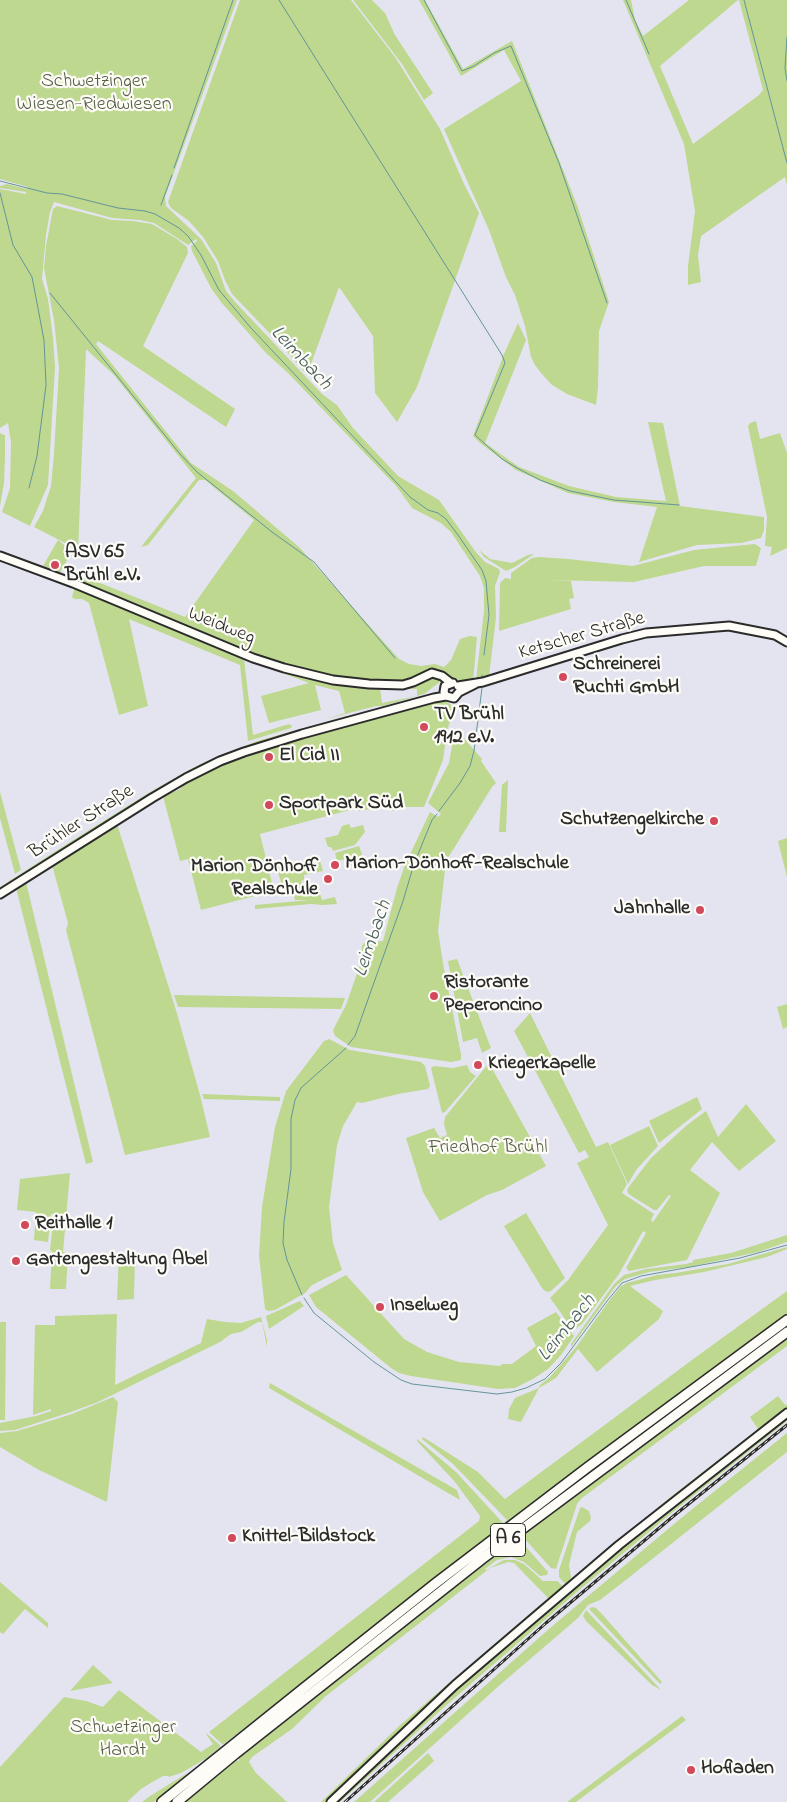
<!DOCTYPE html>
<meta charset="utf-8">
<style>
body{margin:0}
canvas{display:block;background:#e4e4f0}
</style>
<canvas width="787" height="1802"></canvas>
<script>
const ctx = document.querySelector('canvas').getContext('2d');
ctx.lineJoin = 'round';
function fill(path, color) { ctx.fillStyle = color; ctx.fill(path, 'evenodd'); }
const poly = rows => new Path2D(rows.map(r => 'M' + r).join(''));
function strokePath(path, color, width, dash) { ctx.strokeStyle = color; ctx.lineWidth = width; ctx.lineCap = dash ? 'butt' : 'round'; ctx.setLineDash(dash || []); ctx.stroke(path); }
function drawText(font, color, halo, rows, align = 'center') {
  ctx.font = font + ' "Indie Flower",sans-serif'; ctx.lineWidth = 4.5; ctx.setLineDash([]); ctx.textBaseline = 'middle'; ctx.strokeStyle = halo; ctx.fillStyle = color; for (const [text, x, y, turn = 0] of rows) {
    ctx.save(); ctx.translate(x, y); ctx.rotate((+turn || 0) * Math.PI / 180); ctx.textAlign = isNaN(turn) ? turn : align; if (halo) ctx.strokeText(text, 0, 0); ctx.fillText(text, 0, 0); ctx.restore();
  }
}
fill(poly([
 [0,0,237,0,165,197,166,206,201,239,216,263,226,291,237,304,322,394,337,405,353,428,398,476,439,500,475,551,485,562,499,569,500,572,495,586,496,617,489,677,476,680,484,611,484,588,480,576,451,532,441,523,412,508,397,487,288,373,266,353,221,302,211,288,192,251,191,246,197,241,196,239,188,245,154,223,140,220,112,218,54,202,50,212,46,235,42,279,48,299,53,338,55,367,48,485,30,526,2,512,10,488,11,442,8,423,0,428,0,189,26,194,26,192,0,188,0,186,7,184,27,189,28,187,0,179],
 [240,0,351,0,395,57,440,129,464,184,479,213,417,387,397,422,375,393,373,336,339,287,307,375,282,346,232,294,225,280,218,261,203,237,189,221,171,208,168,202],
 [353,0,372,0,385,13,395,35,433,93,424,100,402,64],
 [419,0,425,0,463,69,512,41,577,205,609,302,599,331,598,388,596,405,567,394,552,385,541,373,535,365,531,357,525,326,515,295,506,277,489,230,444,129,521,81,504,50,461,76],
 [623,0,631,0,635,20,643,36,689,0,738,0,660,66,693,144,759,95,763,90,739,0,787,0,787,185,785,177,701,236,698,255,701,282,688,285,688,266,695,211,684,144],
 [57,206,112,220,133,221,152,224,177,239,187,247,188,253,143,346,235,409,226,427,98,341,96,344,191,463,233,491,299,547,399,659,409,664,421,666,435,664,444,667,451,660,460,639,470,636,477,637,473,682,466,682,446,676,434,670,427,671,416,678,400,683,365,682,317,674,260,658,61,575,70,574,71,572,75,573,185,617,254,520,205,480,199,480,148,545,141,547,196,478,114,375,86,349,78,552,67,544,34,527,43,511,51,486,54,454,59,368,54,320,44,268,46,246,53,209],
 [518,323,526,340,485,443,519,467,569,486,616,497,666,501,648,422,663,423,680,506,764,517,764,530,761,538,741,543,697,545,639,562,657,507,614,502,568,493,516,470,480,443,473,436,504,354],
 [756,421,760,439,780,433,787,453,787,548,770,556,772,547,765,546,767,517,748,426,750,423],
 [0,432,1,434,5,435,5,456,4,483,0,506],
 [58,540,72,551,60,573,43,566],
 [755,544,761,548,756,566,704,566,634,582,547,580,571,581,574,598,569,599,571,609,499,631,500,583,505,578,511,579,511,573,532,558,539,557,568,559,633,566,694,550],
 [479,550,490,559,512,563,528,555,534,554,515,567,506,571,484,557],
 [75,586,244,659,253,735,289,724,292,726,291,728,248,741,240,665,129,619,148,706,119,715,89,603,82,599,74,599,72,597],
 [253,662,302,676,339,684,380,688,382,703,417,696,417,689,407,689,407,686,431,676,441,681,424,694,383,706,376,706,326,719,345,713,339,691,315,685,321,710,269,723,261,696,309,683],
 [443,699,451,705,453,712,447,731,443,760,424,807,406,807,392,811,374,802,371,809,358,811,357,808,260,834,274,891,201,910,188,859,180,861,163,796,181,789,179,785,219,764,244,755,245,757,280,745,280,743,359,720],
 [347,716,348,718,234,753,0,891,0,887,70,842,150,792,200,764,257,741],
 [455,728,482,759,481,761,496,783,492,787,446,861,438,931,443,963,461,1054,461,1060,451,1062,351,1047,335,1036,333,1030,346,1005,360,965,362,946,364,943,383,941,397,888,405,865,430,812,438,817,441,814,428,803,449,763],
 [508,780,506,832,499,832,502,785],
 [0,792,21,870,15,874,0,818],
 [117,824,176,1010,200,1095,210,1137,125,1155,66,930,68,923,52,865],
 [349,824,351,828,363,825,365,832,355,845,333,851,331,847,328,847,325,838,338,835,342,826],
 [787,838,787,877,778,841],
 [359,846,362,854,354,866,351,865,353,861,350,858,337,861,335,853],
 [320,861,323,871,304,875,304,880,301,881,303,889,307,888,309,896,320,894,322,900,335,897,337,904,322,905,311,904,255,909,255,905,310,900,295,900,293,893,281,894,278,884,281,882,276,866,284,864,285,870,289,869,290,871],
 [26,882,93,1162,86,1164,16,888],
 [457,959,491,1048,482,1053,477,1038,463,1042,448,961],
 [174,995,345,998,341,1009,178,1007],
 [787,1004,787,1027,783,1029,777,1007],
 [530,1013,596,1147,608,1142,627,1184,622,1193,654,1214,651,1220,653,1222,671,1196,669,1195,657,1210,654,1210,630,1195,627,1192,628,1188,651,1158,687,1125,706,1111,718,1137,746,1104,776,1141,739,1171,712,1142,690,1170,720,1193,687,1260,629,1271,626,1268,646,1233,643,1231,619,1274,582,1324,575,1329,571,1327,550,1298,568,1280,608,1225,577,1163,589,1157,585,1150,579,1153,514,1031],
 [329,1039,350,1050,421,1062,425,1066,430,1086,428,1089,398,1094,362,1103,357,1102,343,1126,337,1145,329,1207,333,1243,342,1270,312,1285,305,1293,275,1310,268,1311,265,1309,259,1256,262,1207,275,1127,286,1091,324,1041],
 [489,1063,546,1166,502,1190,487,1195,440,1221,423,1192,406,1138,434,1128,440,1138,447,1135,444,1124,445,1117],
 [467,1065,470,1072,476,1076,445,1112,442,1113,431,1068,434,1066,453,1068],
 [202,1094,280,1097,280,1101,204,1099],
 [697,1097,702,1109,659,1143,649,1121],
 [649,1126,658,1146,636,1170,628,1184,610,1145],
 [70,1173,63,1252,68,1253,66,1289,50,1289,52,1251,50,1250,54,1214,51,1214,48,1242,34,1240,36,1212,17,1210,20,1179],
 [526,1213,565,1278,552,1290,549,1292,545,1291,542,1288,504,1226],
 [787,1235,787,1242,758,1252,689,1267,649,1272,625,1279,616,1286,571,1347,571,1344,614,1284,624,1275,646,1269,686,1264,693,1262,693,1260,731,1253],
 [787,1247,787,1249,767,1257,704,1272,655,1280,630,1286,663,1311,659,1319,597,1372,578,1349,556,1378,539,1388,521,1422,508,1419,509,1409,515,1398,539,1388,540,1385,550,1377,577,1346,608,1302,621,1286,627,1283,657,1275,676,1273,728,1264],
 [119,1254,135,1254,134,1299,117,1300],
 [346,1275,404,1339,427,1352,459,1362,500,1366,502,1364,512,1364,536,1346,527,1328,556,1312,574,1336,561,1355,548,1369,533,1379,515,1388,498,1389,411,1376,399,1373,391,1368,316,1307,309,1295],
 [787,1291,787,1315,503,1526,224,1744,222,1744,209,1732,479,1521,480,1516,455,1482,417,1441,417,1439,456,1472,503,1523,507,1520,453,1464,422,1439,423,1437,478,1472,505,1499,696,1357],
 [300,1301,304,1306,269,1329,266,1316],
 [117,1314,115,1385,201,1343,207,1319,225,1322,241,1323,261,1317,267,1340,267,1347,262,1322,258,1322,241,1332,231,1334,220,1342,98,1402,71,1412,15,1430,0,1431,0,1423,36,1416,51,1411,51,1409,33,1415,35,1325,55,1325,55,1316],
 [0,1322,6,1322,5,1420,0,1420],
 [787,1338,787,1346,582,1498,577,1504,556,1569,551,1568,523,1537,520,1540,548,1572,547,1575,540,1576,524,1562,511,1557,497,1560,485,1569,486,1570,504,1560,515,1560,524,1564,543,1581,557,1581,563,1586,565,1584,559,1577,559,1570,580,1508,582,1507,589,1511,591,1518,590,1521,577,1532,569,1565,571,1577,570,1581,668,1499,758,1429,750,1417,778,1396,785,1405,787,1404,787,1409,437,1698,328,1802,321,1802,399,1726,548,1598,514,1563,508,1562,490,1568,326,1696,292,1729,252,1757,249,1762,256,1773,287,1802,184,1802,236,1760,239,1761,239,1758,269,1734,518,1538],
 [724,1370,726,1373,351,1658,349,1655,465,1565],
 [270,1383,457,1490,460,1500,269,1388],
 [113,1397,118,1402,107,1502,39,1470,0,1447,0,1433,17,1431,37,1425,72,1414],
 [787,1416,787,1421,674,1511,578,1591,442,1709,340,1802,335,1802,436,1705,617,1550],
 [787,1433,787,1452,622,1583,600,1600,588,1605,578,1618,501,1684,370,1802,354,1802,550,1628,680,1519],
 [0,1582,48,1623,48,1628,25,1609,3,1634,0,1632],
 [592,1607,596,1608,602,1614,662,1682,660,1684,589,1609],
 [586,1610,618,1644,661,1690,652,1685,586,1621,583,1616],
 [93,1665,113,1683,70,1691],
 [119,1690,201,1752,213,1744,206,1734,207,1734,220,1745,220,1747,207,1758,181,1773,169,1777,168,1776,163,1776,154,1781,141,1789,127,1802,0,1802,0,1767,64,1697,86,1701,103,1707],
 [682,1716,686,1720,576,1802,567,1802],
 [428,1753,434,1761,388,1802,374,1802],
 [189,1772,154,1802,142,1802,150,1796]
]), '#bed88f');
strokePath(poly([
 [279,0,502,355,505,363,475,435,502,459,517,468,540,480,570,491,614,500,679,505],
 [424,0,462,71,474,66,494,53,511,46,559,163,607,303],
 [626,0,649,54],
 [744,0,787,163],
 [787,37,785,68,787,81],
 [174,168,233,0],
 [0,181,47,193,62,194,118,208,145,211,155,214,179,228,188,236,201,255,219,290,251,328,410,497,428,510,438,513,446,519,458,535,482,570,486,581,489,615,484,655],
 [0,193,13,245,32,277,44,340,46,385,37,456,29,488],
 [161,205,172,175],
 [50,293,180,454,197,472,272,532,314,562,395,658],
 [482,679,482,675],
 [439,811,460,783,470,766,474,751,482,688],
 [348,1045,355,1036,403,901,414,864,432,820,437,814],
 [302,1295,287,1260,283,1243,284,1222,291,1169,291,1119,295,1100,301,1088,346,1048],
 [304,1298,314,1313,374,1362,401,1380,412,1384,497,1394,512,1392,526,1388,545,1379,561,1363,607,1301,622,1283,641,1276,740,1258,787,1245]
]), '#639598', 1);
const secondary = poly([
 [0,556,73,583,253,658,284,668,333,680,369,684,403,685,413,682,432,673,442,676,451,683],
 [458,686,483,682,622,639,646,633,729,626,775,635,787,642],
 [446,696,444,692,445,686,453,683],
 [0,894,152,798,186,778,220,761,244,752,302,734,434,698,446,696,454,698,459,692,475,684],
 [331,1802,455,1685,619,1545,787,1413]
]);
const highway = poly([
 [162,1802,304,1688,436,1583,588,1467,787,1320],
 [177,1802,235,1754,482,1559,787,1332]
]);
strokePath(secondary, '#2b2b2b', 11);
strokePath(highway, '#2b2b2b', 12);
strokePath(secondary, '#fdfcf7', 7);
strokePath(highway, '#fdfcf7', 9);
const rail = poly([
 [345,1802,546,1623,676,1514,787,1425]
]);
strokePath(rail, '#2b2b2b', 3);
strokePath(rail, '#fdfcf7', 1, [4]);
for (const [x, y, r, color] of [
 [55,565,5,"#d1495b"],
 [563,677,5,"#d1495b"],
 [424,727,5,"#d1495b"],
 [269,757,5,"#d1495b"],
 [269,805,5,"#d1495b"],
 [714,821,5,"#d1495b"],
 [335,865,5,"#d1495b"],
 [328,879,5,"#d1495b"],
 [700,910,5,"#d1495b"],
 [434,996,5,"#d1495b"],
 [478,1065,5,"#d1495b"],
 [25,1225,5,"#d1495b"],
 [16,1261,5,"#d1495b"],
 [380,1307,5,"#d1495b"],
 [232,1538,5,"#d1495b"],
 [691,1770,5,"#d1495b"]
]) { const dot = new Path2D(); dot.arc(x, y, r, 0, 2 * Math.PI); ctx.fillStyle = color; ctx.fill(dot); strokePath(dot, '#fdfcf7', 2); }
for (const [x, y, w] of [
 [508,1540,35]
]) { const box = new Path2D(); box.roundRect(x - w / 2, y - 16.5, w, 33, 4); ctx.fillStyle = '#fdfcf7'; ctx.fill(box); strokePath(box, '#2b2b2b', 1); }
drawText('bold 19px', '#2b2b2b', null, [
 ["A 6",508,1540]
]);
drawText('20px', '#575f49', '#fdfcf7', [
 ["Schwetzinger",94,83],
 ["Wiesen-Riedwiesen",94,106],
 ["Friedhof Brühl",488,1149],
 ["Schwetzinger",123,1729],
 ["Hardt",123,1752]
]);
drawText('bold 20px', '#2b2b2b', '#fdfcf7', [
 ["ASV 65",65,554],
 ["Brühl e.V.",65,577],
 ["Schreinerei",573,666],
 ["Ruchti GmbH",573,689],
 ["TV Brühl",434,716],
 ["1912 e.V.",434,739],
 ["El Cid II",279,757],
 ["Sportpark Süd",279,805],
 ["Schutzengelkirche",704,821,"right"],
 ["Marion-Dönhoff-Realschule",345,865],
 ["Marion Dönhoff",318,868,"right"],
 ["Realschule",318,891,"right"],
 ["Jahnhalle",690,910,"right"],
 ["Ristorante",444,984],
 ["Peperoncino",444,1007],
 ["Kriegerkapelle",488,1065],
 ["Reithalle 1",35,1225],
 ["Gartengestaltung Abel",26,1261],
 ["Inselweg",390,1307],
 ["Knittel-Bildstock",242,1538],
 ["Hofladen",701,1770]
], 'left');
drawText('20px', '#2b2b2b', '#fdfcf7', [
 ["Weidweg",221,627,22],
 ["Ketscher Straße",582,637,-16],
 ["Brühler Straße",82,823,-33]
]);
drawText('italic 21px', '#476061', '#fdfcf7', [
 ["Leimbach",300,359,47],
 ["Leimbach",374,939,-71],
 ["Leimbach",568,1329,-51]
]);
</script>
